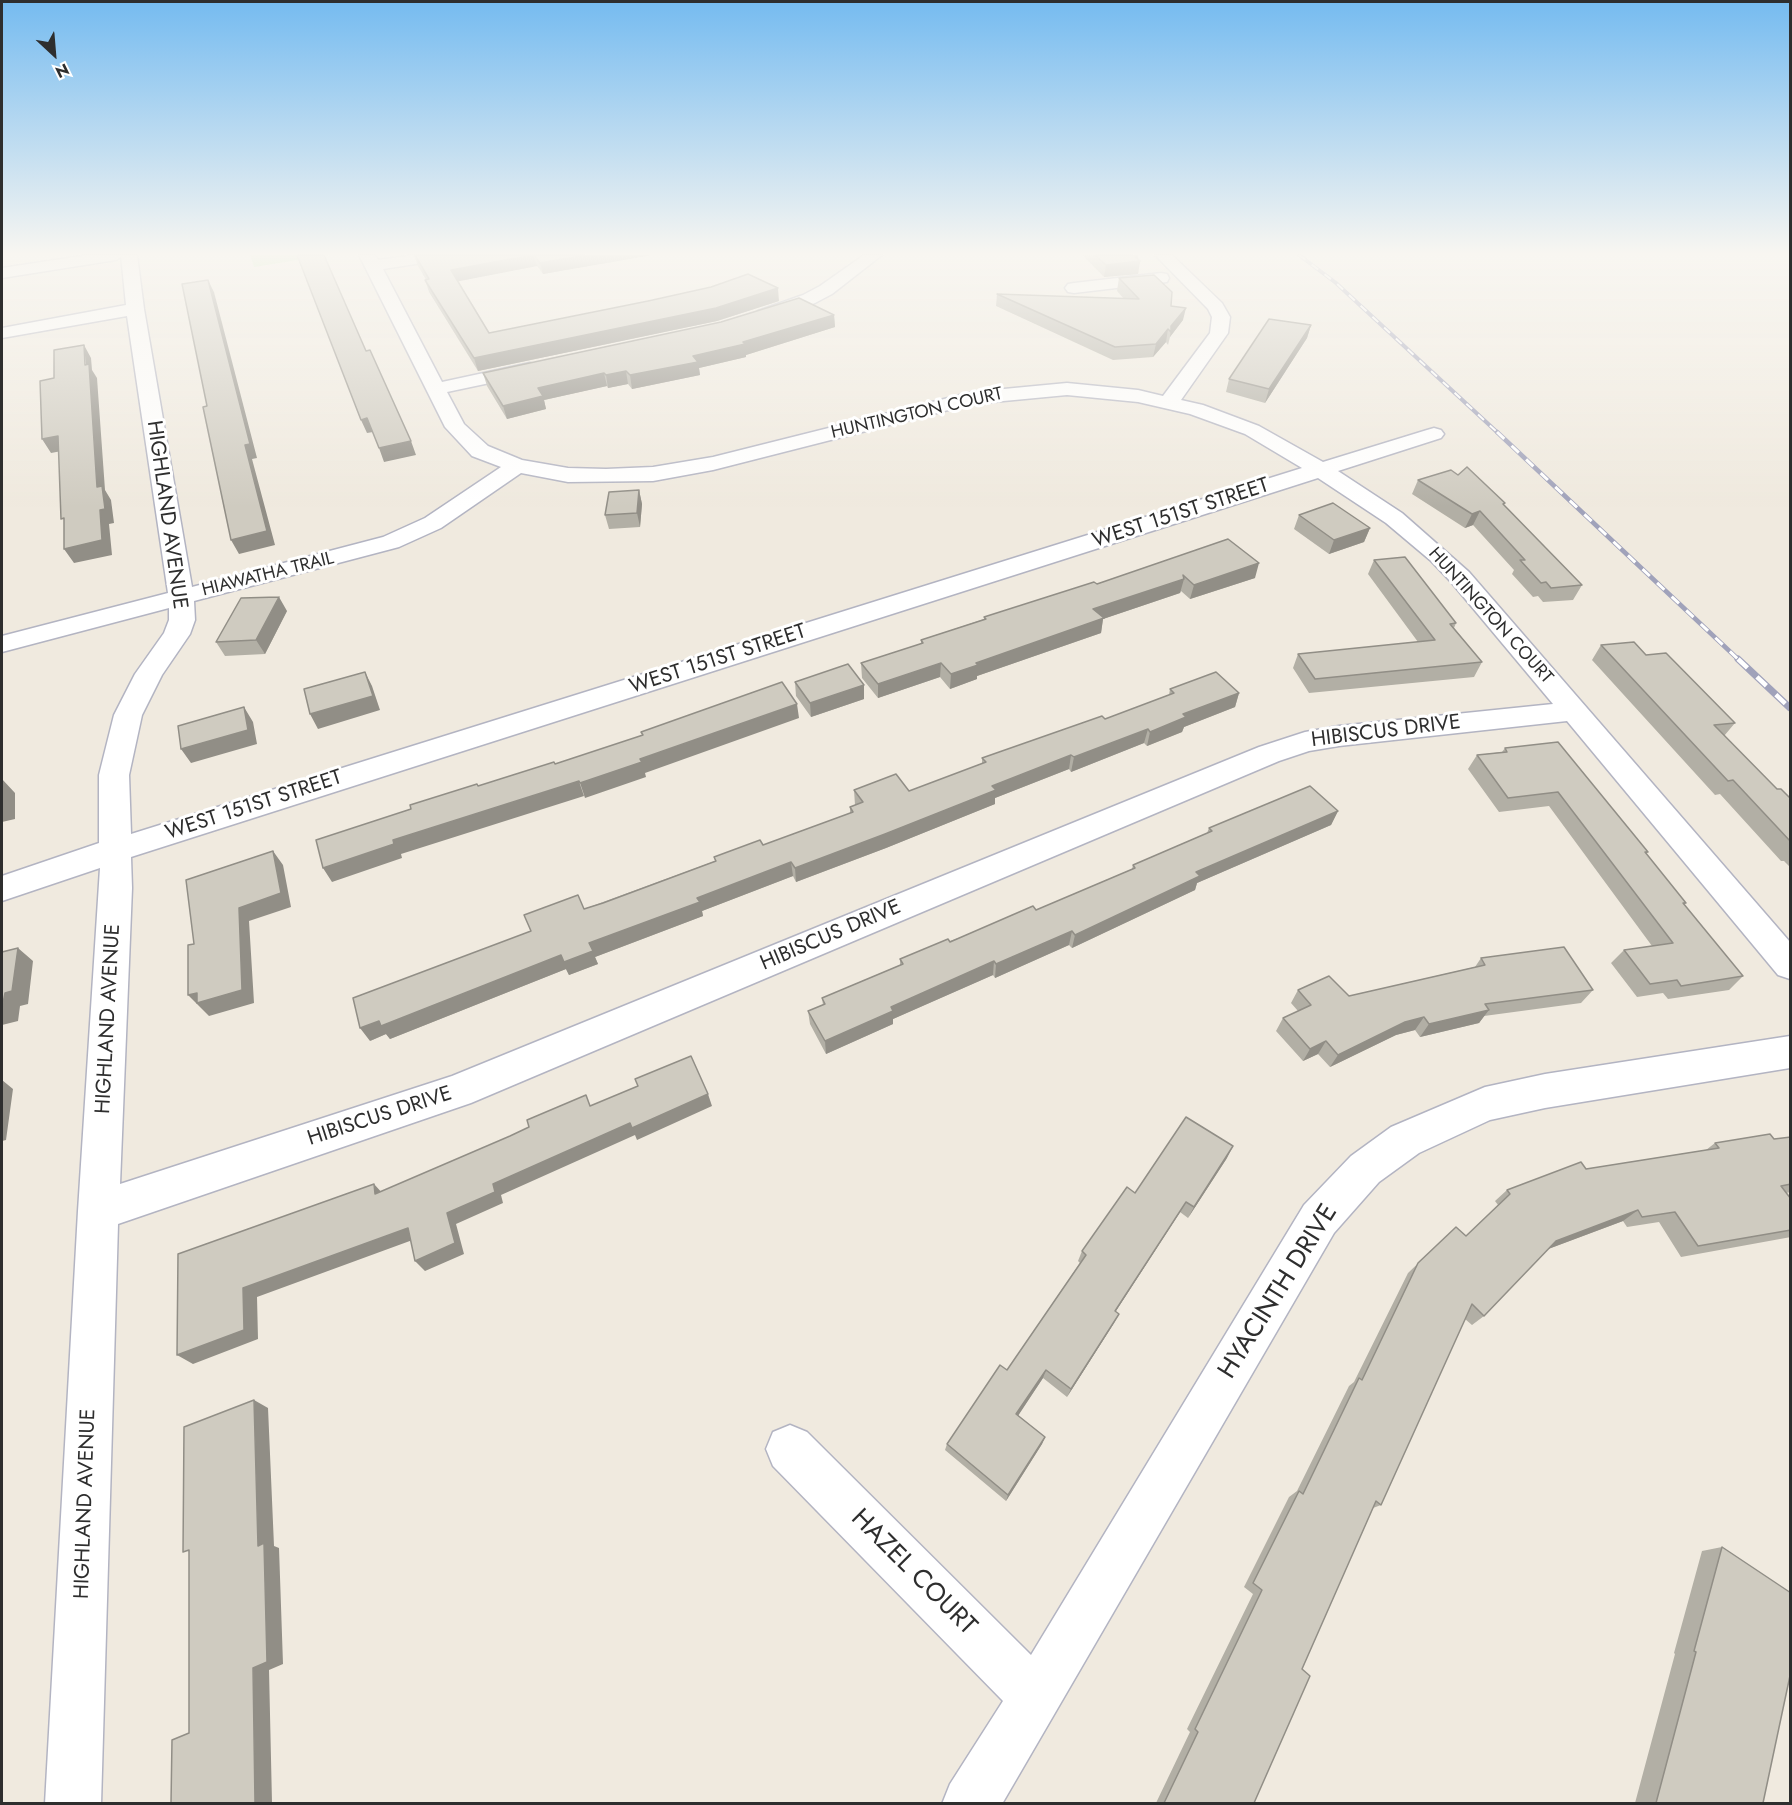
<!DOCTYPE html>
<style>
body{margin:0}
#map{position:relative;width:1792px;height:1805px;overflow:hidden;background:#f0eadf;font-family:Jost,sans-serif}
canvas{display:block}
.frame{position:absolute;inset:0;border:3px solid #2e2e2e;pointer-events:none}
.north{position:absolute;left:24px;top:24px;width:60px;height:60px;-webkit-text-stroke:4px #fff;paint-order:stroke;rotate:154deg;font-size:16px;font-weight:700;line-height:24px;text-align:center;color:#2e2e2e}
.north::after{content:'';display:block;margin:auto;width:21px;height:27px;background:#2e2e2e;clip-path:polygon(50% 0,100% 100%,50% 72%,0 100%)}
</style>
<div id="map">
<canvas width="1792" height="1805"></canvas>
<div class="frame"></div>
<div class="north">N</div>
</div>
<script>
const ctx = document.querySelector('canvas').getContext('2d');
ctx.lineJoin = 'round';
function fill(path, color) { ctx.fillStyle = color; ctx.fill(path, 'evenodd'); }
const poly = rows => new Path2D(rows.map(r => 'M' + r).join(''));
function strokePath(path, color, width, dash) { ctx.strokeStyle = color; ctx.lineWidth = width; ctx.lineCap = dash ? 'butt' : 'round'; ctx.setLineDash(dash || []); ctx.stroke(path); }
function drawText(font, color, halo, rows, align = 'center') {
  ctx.font = font + ' Jost,sans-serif'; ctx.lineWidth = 6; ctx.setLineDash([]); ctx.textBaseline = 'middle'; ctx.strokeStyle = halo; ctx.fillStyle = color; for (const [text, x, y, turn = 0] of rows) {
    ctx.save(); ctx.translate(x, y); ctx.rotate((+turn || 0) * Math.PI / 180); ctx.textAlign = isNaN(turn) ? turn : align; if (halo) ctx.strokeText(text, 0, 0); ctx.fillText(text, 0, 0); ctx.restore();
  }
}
fill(poly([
 [250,255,330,255,254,267]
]), '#abec96');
const minor = poly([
 [121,255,137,255,144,309,192,587,383,537,425,518,501,467,472,456,445,427,359,255,375,255,378,260,414,255,450,255,442,260,383,269,442,382,530,363,537,365,540,369,537,373,447,392,464,424,488,446,522,460,568,468,606,469,653,467,713,457,972,392,1067,383,1138,390,1163,396,1210,333,1212,317,1208,309,1155,255,1172,255,1222,303,1230,317,1228,333,1181,400,1203,405,1259,426,1323,462,1427,430,1434,428,1441,430,1444,434,1441,438,1338,471,1402,513,1469,572,1790,942,1790,979,1778,975,1567,721,1339,746,1309,751,1279,761,471,1103,118,1224,101,1804,45,1804,78,1211,100,868,2,901,2,876,99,843,99,775,114,715,135,674,164,633,169,620,169,608,2,652,2,636,168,593,127,316,2,338,2,328,126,305,121,255],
 [1067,395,1138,402,1190,414,1245,434,1302,468,131,834,129,775,142,715,162,675,190,634,195,620,194,601,399,547,441,528,521,473,568,482,653,481,713,470,972,404,1067,395],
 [1318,478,1386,523,1430,560,1451,582,1553,704,1339,726,1305,732,1259,747,452,1076,120,1184,132,888,131,857,1318,478],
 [864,255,882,255,832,294,815,303,770,319,758,319,755,315,758,311,803,295,820,286,864,255],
 [1161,273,1167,274,1169,278,1167,282,1074,293,1068,292,1065,288,1068,284,1074,283,1161,273],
 [1790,1036,1790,1068,1545,1108,1490,1120,1419,1153,1379,1182,1334,1233,1002,1804,942,1804,950,1784,1003,1701,773,1466,766,1449,773,1432,790,1425,807,1432,1031,1655,1304,1205,1351,1156,1391,1127,1485,1087,1545,1074,1790,1036]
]);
const tertiary = poly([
 [88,255,124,255,116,260,2,278,2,268,88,255]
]);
strokePath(minor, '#b3b4c2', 3);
strokePath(tertiary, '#b3b4c2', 3);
fill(minor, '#fff');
fill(tertiary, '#fff');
const railFar2 = poly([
 [1299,255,1336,283,1498,433]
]);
const railFar1 = poly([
 [1497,432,1740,661]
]);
const rail = poly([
 [1738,659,1790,708]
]);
strokePath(railFar2, '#a0a2ba', 4);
strokePath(railFar1, '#a0a2ba', 4.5);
strokePath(rail, '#a0a2ba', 7);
strokePath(railFar2, '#fff', 2, [8]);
strokePath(railFar1, '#fff', 3, [10]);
strokePath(rail, '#fff', 4.5, [13]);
fill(poly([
 [414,255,652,255,543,274,537,266,458,281,489,333,779,301,717,321,478,371,429,292,425,280,426,280,418,266],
 [1082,255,1138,255,1138,259,1140,261,1138,274,1104,277],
 [1119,278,1171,306,1183,320,1170,337,1168,345,1166,342,1153,357,1113,360,996,306,997,294,1124,299,1117,291],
 [834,315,835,327,746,355,746,357,699,368,700,375,632,389,628,384,608,388,607,386,544,400,546,409,507,419,487,386,483,373],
 [1311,325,1307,338,1265,403,1226,392,1229,379],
 [1418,480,1504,505,1582,585,1573,600,1543,602,1538,596,1533,597,1512,574,1514,570,1473,525,1465,528,1412,494],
 [639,490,642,504,640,527,609,529,605,515],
 [1299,515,1370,528,1364,542,1329,554,1294,529],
 [1228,539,1255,578,1190,599,1181,591,1180,593,1103,619,1101,633,977,676,977,679,950,689,940,677,878,698,862,678,861,663,921,644,921,640,984,619,984,617,1097,584],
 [1374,560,1456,623,1454,628,1482,662,1474,677,1309,693,1293,668,1298,654,1418,642,1368,574],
 [287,611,265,654,225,656,216,642],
 [1601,645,1646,655,1735,723,1724,736,1777,789,1791,799,1791,868,1784,861,1781,861,1720,794,1715,795,1592,660],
 [795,682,864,699,811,717,796,696],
 [1170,689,1239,693,1235,707,1184,727,1182,732,1147,746,1144,743,1071,772,1069,769,995,798,995,804,886,848,796,882,793,876,702,911,703,916,595,957,598,964,569,975,566,969,390,1039,386,1034,370,1041,531,931,584,909,715,861,714,857,763,845,850,813,850,807,855,805,854,790,909,791,982,764,982,758,1105,719,1169,695],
 [1505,748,1648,852,1646,854,1686,903,1684,905,1743,976,1729,990,1668,999,1663,993,1637,997,1611,963,1624,950,1652,946,1549,806,1499,812,1468,769,1477,755,1502,752],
 [1338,811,1331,825,1197,883,1195,890,1072,948,1069,945,995,978,993,975,893,1019,893,1024,826,1054,810,1024,808,1011,823,1005,822,998,900,965,900,959,1036,910,1132,869,1133,865,1207,833,1209,828],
 [1481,958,1593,990,1581,1003,1484,1016,1479,1023,1420,1037,1415,1030,1396,1035,1330,1067,1318,1054,1303,1061,1276,1031,1283,1018,1298,1011,1291,1003,1298,990,1349,996,1475,967],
 [1791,1137,1791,1192,1786,1193,1791,1199,1791,1237,1681,1257,1659,1222,1627,1227,1623,1221,1548,1249,1484,1316,1472,1325,1465,1319,1381,1505,1373,1508,1302,1669,1254,1803,1156,1803,1190,1732,1187,1729,1253,1594,1244,1587,1289,1497,1297,1491,1349,1386,1354,1382,1408,1273,1456,1227,1466,1236,1498,1205,1495,1201,1507,1190,1586,1169,1706,1150,1715,1143,1774,1139],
 [1227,1158,1188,1218,1180,1212,1116,1311,1114,1323,1067,1397,1043,1378,1018,1415,1045,1437,1042,1444,1006,1501,945,1450,947,1444,1007,1370,1080,1263,1078,1261,1082,1251],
 [1722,1547,1763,1803,1635,1803,1675,1654,1674,1653,1702,1551]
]), '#b2afa5');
fill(poly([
 [534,255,537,266,455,282,451,270],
 [585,255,652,255,543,274,540,263],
 [1132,255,1138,255,1137,262,1140,261,1138,274,1104,277,1106,265],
 [208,280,214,292,257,458,252,459,275,545,239,554,231,540,245,445],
 [778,288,779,301,717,321,478,371,474,358],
 [1186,308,1183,320,1170,337,1171,326],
 [834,315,835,327,746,355,746,357,699,368,700,375,632,389,630,375,693,356,743,342],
 [1311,325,1307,338,1265,403,1269,389],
 [1168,329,1166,342,1153,357,1156,344],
 [84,345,91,358,92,370,97,378,105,490,111,500,114,523,109,524,112,555,74,563,64,549,97,487],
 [626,371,628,384,608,388,606,375],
 [604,373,607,386,544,400,546,409,507,419,503,406,538,388],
 [367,418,373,432,367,433,361,420],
 [58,436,67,450,51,453,42,439],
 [411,441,416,455,384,462,379,448],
 [639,490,642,504,640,527,637,513],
 [1480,511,1473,525,1465,528,1472,514],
 [1370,528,1364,542,1329,554,1334,540],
 [1259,563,1255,578,1190,599,1194,585],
 [1184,579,1180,593,1103,619,1101,633,977,676,977,679,950,689,951,674,1093,609],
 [279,597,287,611,265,654,256,640],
 [941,663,940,677,878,698,878,684],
 [365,672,372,686,380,710,318,729,310,714],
 [864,685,864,699,811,717,810,703],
 [1239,693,1235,707,1184,727,1182,732,1147,746,1150,732,1183,714],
 [797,704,799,718,645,773,646,777,585,798,580,783,640,759],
 [244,707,253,722,257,744,191,763,181,749],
 [1148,729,1144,743,1071,772,1074,757],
 [1071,755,1069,769,995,798,995,804,886,848,796,882,795,868,992,786],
 [2,779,15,793,15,819,2,822],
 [579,781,584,796,401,854,402,858,332,882,323,868,393,840],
 [1338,811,1331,825,1197,883,1195,890,1072,948,1075,935,1196,872],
 [273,851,283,865,291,907,249,921,254,1003,209,1016,188,995,197,993,239,908],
 [791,862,793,876,702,911,703,916,595,957,598,964,569,975,566,969,390,1039,386,1034,370,1041,360,1028,589,943,697,898],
 [1072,931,1069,945,995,978,996,964],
 [18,948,33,961,28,1004,20,1006,18,1021,2,1025,2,1008,5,993],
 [994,961,993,975,893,1019,893,1024,826,1054,825,1041,891,1007],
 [1489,1010,1479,1023,1420,1037,1429,1024],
 [1424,1017,1415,1030,1396,1035,1330,1067,1338,1055,1405,1022],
 [1326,1041,1318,1054,1303,1061,1310,1049],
 [2,1080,13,1089,6,1140,2,1141,2,1143],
 [708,1094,712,1106,637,1140,635,1135,501,1195,503,1203,456,1224,464,1254,425,1271,415,1261,447,1213,493,1184,630,1123],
 [1233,1146,1227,1158,1188,1218,1194,1207],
 [374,1184,384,1195,375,1194],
 [1186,1202,1180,1212,1110,1320,1115,1311],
 [1638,1210,1623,1221,1543,1251,1556,1241],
 [408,1228,418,1238,257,1297,258,1339,193,1364,177,1355,243,1288],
 [1119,1314,1114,1323,1067,1397,1071,1389],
 [1046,1370,1043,1378,1014,1422,1016,1414],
 [254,1400,268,1408,274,1546,279,1548,283,1664,269,1670,272,1803,255,1803,253,1668,258,1546],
 [1045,1437,1042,1444,1006,1501,1008,1495]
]), '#918e86');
const building = poly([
 [297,255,324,255,366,351,370,350,411,441,379,448,367,418,361,420,297,255],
 [415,255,533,255,451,270,489,333,648,301,711,287,748,274,778,288,716,308,474,358,425,280,429,279,415,255],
 [534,255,585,255,540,263,534,255],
 [1095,255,1133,255,1140,261,1106,265,1095,255],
 [1154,275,1172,292,1171,306,1186,308,1171,326,1171,332,1168,329,1156,344,1115,347,997,294,1139,299,1119,278,1154,275],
 [208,280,250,444,245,445,267,531,231,540,203,407,207,406,182,284,208,280],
 [799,298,834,315,743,342,745,344,693,356,698,362,630,375,626,371,606,375,604,373,538,388,543,396,503,406,483,373,721,322,799,298],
 [1269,319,1311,325,1269,389,1229,379,1269,319],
 [84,345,85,365,89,364,97,487,102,486,105,509,100,510,102,540,64,549,64,518,61,519,58,436,42,439,40,381,54,378,54,350,84,345],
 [1467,467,1505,503,1503,504,1582,585,1551,588,1546,582,1541,583,1520,560,1525,560,1480,511,1472,514,1418,480,1451,470,1458,475,1467,467],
 [639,490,637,513,605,515,609,492,639,490],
 [1333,503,1370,528,1334,540,1299,515,1333,503],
 [1228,539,1259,563,1194,585,1183,575,1184,579,1093,609,1104,618,976,663,978,665,951,674,941,663,878,684,861,663,923,643,921,640,986,619,984,617,1094,582,1097,584,1228,539],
 [1405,557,1456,623,1450,624,1482,662,1315,679,1298,654,1435,640,1374,560,1405,557],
 [279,597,256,640,216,642,241,598,279,597],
 [1634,642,1646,655,1666,653,1735,723,1714,725,1777,789,1781,789,1791,799,1791,842,1733,780,1728,781,1601,645,1634,642],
 [848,664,864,685,810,703,795,682,848,664],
 [365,672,373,696,310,714,304,689,365,672],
 [1216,672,1239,693,1183,714,1186,717,1150,732,1148,729,1074,757,1071,755,992,786,996,790,885,834,795,868,791,862,697,898,700,902,589,943,593,951,564,962,561,955,381,1026,379,1021,360,1028,353,998,531,931,524,915,578,895,584,909,603,903,716,861,714,857,760,840,763,845,853,812,850,807,863,802,854,790,896,774,909,791,986,762,982,758,1102,716,1105,719,1174,693,1170,689,1216,672],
 [782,682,797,704,640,759,642,762,580,783,579,781,393,840,394,844,323,868,316,840,411,809,410,805,477,784,478,786,554,762,555,764,643,735,641,732,782,682],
 [244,707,248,730,181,749,178,726,244,707],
 [1558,742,1648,852,1645,852,1686,903,1683,903,1743,976,1681,986,1677,980,1650,984,1624,950,1673,943,1558,792,1508,798,1477,755,1507,752,1505,748,1558,742],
 [1310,786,1338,811,1196,872,1200,876,1075,935,1072,931,996,964,994,961,891,1007,893,1011,825,1041,808,1011,825,1004,822,998,903,964,900,959,948,939,950,942,1033,906,1036,910,1135,868,1133,865,1212,831,1209,828,1310,786],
 [273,851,281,893,239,908,242,990,197,1003,197,993,188,995,188,945,194,944,186,880,273,851],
 [1564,947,1593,990,1485,1004,1489,1010,1429,1024,1424,1017,1405,1022,1338,1055,1326,1041,1310,1049,1283,1018,1311,1005,1298,990,1329,976,1349,996,1485,965,1481,958,1564,947],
 [18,948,12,991,5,993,2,1008,2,952,18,948],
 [691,1056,708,1094,632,1128,630,1123,493,1184,495,1192,447,1213,455,1243,415,1261,408,1228,243,1288,244,1330,177,1355,178,1254,374,1184,375,1194,510,1136,529,1127,527,1120,586,1095,590,1106,638,1086,635,1079,691,1056],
 [1186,1117,1233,1146,1194,1207,1186,1202,1115,1311,1119,1314,1071,1389,1046,1370,1016,1414,1045,1437,1008,1495,947,1444,1000,1365,1007,1370,1086,1255,1082,1251,1127,1187,1135,1193,1186,1117],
 [1770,1134,1774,1139,1791,1137,1791,1184,1781,1186,1791,1199,1791,1230,1698,1246,1675,1212,1642,1217,1638,1210,1556,1241,1484,1316,1472,1304,1381,1505,1376,1501,1302,1669,1310,1676,1254,1803,1164,1803,1198,1732,1195,1729,1262,1590,1253,1583,1299,1491,1303,1494,1359,1378,1362,1380,1418,1263,1456,1227,1466,1236,1510,1194,1507,1190,1581,1162,1586,1169,1719,1148,1715,1143,1770,1134],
 [254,1400,258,1546,264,1543,267,1662,253,1668,255,1803,171,1803,172,1740,189,1733,189,1550,183,1552,184,1427,254,1400],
 [1722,1547,1791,1593,1791,1671,1763,1803,1656,1803,1696,1652,1694,1651,1722,1547]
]);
fill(building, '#cfcbc0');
strokePath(building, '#918e86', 1.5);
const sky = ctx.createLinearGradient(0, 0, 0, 507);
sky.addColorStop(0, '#75bbf0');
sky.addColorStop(0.5, '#f8f6f1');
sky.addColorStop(1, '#f8f6f100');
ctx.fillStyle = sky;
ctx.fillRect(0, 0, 1792, 507);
drawText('18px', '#2e2e2e', '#fff', [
 ["HUNTINGTON COURT",917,414,-13],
 ["HIAWATHA TRAIL",268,575,-14],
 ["HUNTINGTON COURT",1490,616,48]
]);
drawText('21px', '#2e2e2e', '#fff', [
 ["WEST 151ST STREET",1181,514,-18],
 ["HIGHLAND AVENUE",166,515,82],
 ["WEST 151ST STREET",718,660,-18],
 ["HIBISCUS DRIVE",1386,732,-7],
 ["WEST 151ST STREET",254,806,-18],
 ["HIBISCUS DRIVE",831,936,-23],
 ["HIGHLAND AVENUE",109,1019,-87],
 ["HIBISCUS DRIVE",380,1117,-18],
 ["HIGHLAND AVENUE",86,1504,-88]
]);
drawText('26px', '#2e2e2e', '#fff', [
 ["HYACINTH DRIVE",1279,1292,-58],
 ["HAZEL COURT",913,1573,45]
]);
</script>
